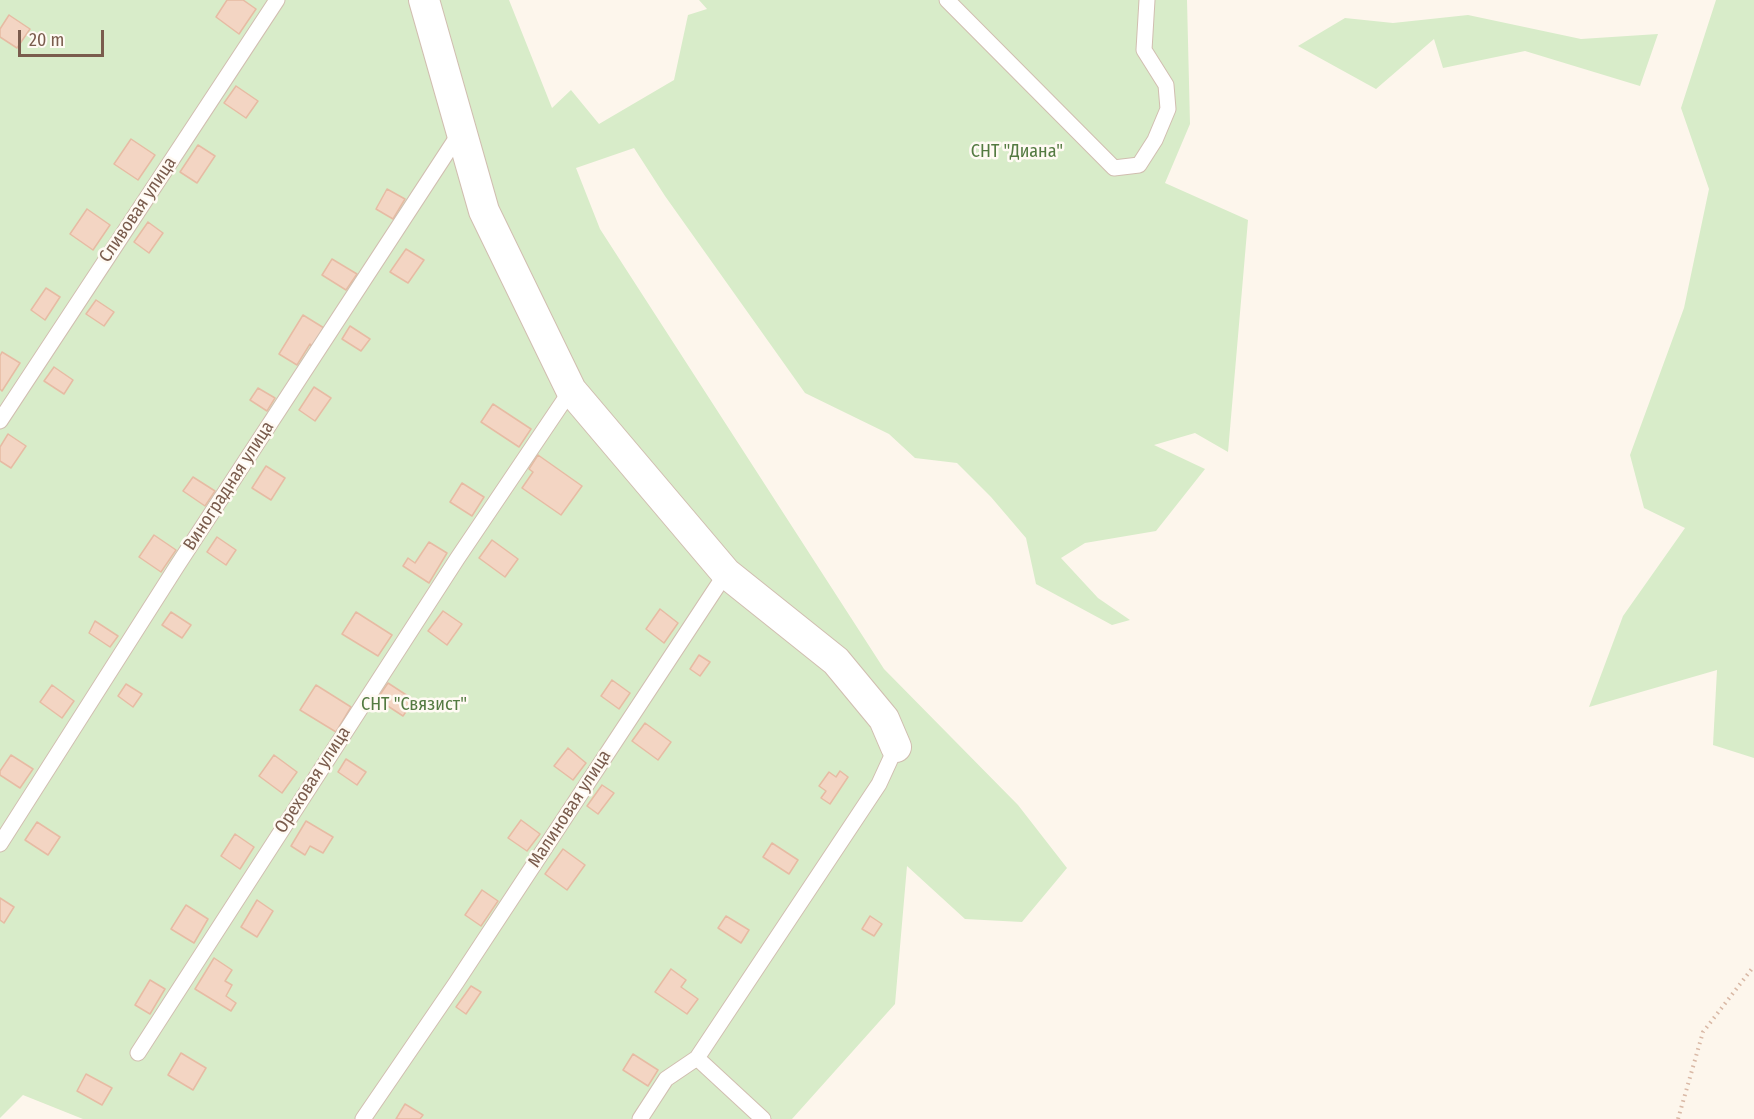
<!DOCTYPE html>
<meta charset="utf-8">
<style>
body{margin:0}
#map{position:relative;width:1754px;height:1119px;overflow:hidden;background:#fdf6ec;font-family:"Fira Sans Condensed",sans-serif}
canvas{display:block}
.scale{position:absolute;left:18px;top:30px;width:86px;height:27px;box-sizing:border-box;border:3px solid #7a5c4d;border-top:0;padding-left:8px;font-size:18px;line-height:21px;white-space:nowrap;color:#7a5c4d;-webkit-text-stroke:4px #fffaf3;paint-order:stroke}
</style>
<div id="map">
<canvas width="1754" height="1119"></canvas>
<div class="scale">20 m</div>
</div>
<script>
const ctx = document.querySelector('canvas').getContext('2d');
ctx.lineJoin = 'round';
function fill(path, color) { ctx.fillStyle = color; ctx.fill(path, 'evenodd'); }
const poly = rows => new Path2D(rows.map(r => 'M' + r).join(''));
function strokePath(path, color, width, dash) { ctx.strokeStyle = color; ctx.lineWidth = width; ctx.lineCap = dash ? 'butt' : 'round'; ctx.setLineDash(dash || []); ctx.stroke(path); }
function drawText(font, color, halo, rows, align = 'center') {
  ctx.font = font + ' "Fira Sans Condensed",sans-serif'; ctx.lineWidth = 5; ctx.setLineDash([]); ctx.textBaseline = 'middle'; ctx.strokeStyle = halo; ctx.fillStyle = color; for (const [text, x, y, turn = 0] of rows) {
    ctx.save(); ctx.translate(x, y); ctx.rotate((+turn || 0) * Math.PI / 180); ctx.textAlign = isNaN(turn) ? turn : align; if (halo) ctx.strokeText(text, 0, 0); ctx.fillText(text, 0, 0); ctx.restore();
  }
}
fill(poly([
 [0,0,509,0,552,108,571,90,599,124,674,80,688,15,707,9,699,0,1187,0,1190,124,1165,183,1248,220,1228,452,1195,433,1154,445,1205,469,1156,531,1085,543,1061,558,1098,598,1130,620,1112,625,1036,584,1026,538,991,497,957,463,915,458,889,434,805,393,665,196,634,148,576,168,600,229,884,669,1018,805,1067,868,1022,922,965,919,907,866,895,1004,792,1119,83,1119,23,1095,0,1118],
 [1716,0,1754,0,1754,758,1713,745,1717,670,1589,707,1623,616,1685,528,1644,508,1630,455,1684,308,1709,189,1681,108],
 [1468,15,1581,39,1658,34,1640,86,1525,51,1443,68,1434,39,1376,89,1298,46,1345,18,1393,23]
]), '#d8ecc9');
const building = poly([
 [227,0,243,0,256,9,239,34,216,17,227,0],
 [9,15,30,29,17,48,0,37,0,29,9,15],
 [236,86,258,101,246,118,224,103,236,86],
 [131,139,155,155,138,180,114,164,131,139],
 [198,145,215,156,197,183,180,172,198,145],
 [387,189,405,199,393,219,376,209,387,189],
 [87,209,110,225,93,250,70,234,87,209],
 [148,222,163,233,149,253,134,242,148,222],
 [406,249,424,260,408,283,390,272,406,249],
 [332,259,357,274,346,290,322,275,332,259],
 [46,288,60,297,45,320,31,310,46,288],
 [96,300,114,312,104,326,86,314,96,300],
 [303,315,324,328,313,347,310,344,297,365,279,354,303,315],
 [350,326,370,339,361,351,342,339,350,326],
 [2,352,20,363,2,391,0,389,0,356,2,352],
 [54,367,73,380,64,394,44,381,54,367],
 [314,387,331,398,315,421,299,410,314,387],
 [258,388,275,398,267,411,250,400,258,388],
 [493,404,531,429,519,447,481,422,493,404],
 [8,434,26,446,11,468,0,461,0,447,8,434],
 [538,455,582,486,561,515,522,488,533,472,529,469,538,455],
 [266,466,285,478,271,500,252,488,266,466],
 [193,477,215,491,205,506,183,491,193,477],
 [462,483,484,497,472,516,450,502,462,483],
 [154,535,176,550,161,572,139,557,154,535],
 [217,537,236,550,226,565,207,552,217,537],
 [492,540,518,559,505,577,479,558,492,540],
 [429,542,447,553,429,583,403,566,408,558,415,563,429,542],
 [660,609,678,623,664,643,646,629,660,609],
 [443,611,462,624,447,645,428,631,443,611],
 [171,612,191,625,182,638,162,625,171,612],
 [356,612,392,635,378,656,342,634,356,612],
 [95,621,118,636,110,647,89,633,95,621],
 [699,655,710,662,700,676,690,669,699,655],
 [612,680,630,693,619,709,601,696,612,680],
 [388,683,414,700,403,716,377,699,388,683],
 [126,684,142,694,133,707,118,696,126,684],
 [52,685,74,701,62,718,40,702,52,685],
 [316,685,351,707,336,732,300,710,316,685],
 [645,723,671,742,658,760,632,741,645,723],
 [568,748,586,763,573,780,554,766,568,748],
 [11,755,33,769,20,788,0,775,0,771,11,755],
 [274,755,297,772,282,793,259,776,274,755],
 [346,759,366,772,357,785,338,772,346,759],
 [840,771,848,777,830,804,821,798,826,791,819,786,829,772,836,777,840,771],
 [602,785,614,793,598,814,587,806,602,785],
 [521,820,540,834,527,851,508,838,521,820],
 [306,821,333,837,323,853,310,846,305,855,291,846,306,821],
 [37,822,60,837,48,855,25,840,37,822],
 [235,834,254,847,240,869,221,856,235,834],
 [772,843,798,860,789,874,763,857,772,843],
 [563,849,585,865,567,890,545,874,563,849],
 [482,890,498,901,481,926,465,915,482,890],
 [0,898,14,907,4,923,0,920,0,898],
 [257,900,273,911,257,937,241,927,257,900],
 [186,905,208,919,194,943,171,929,186,905],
 [726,916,749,930,741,943,718,928,726,916],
 [870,916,882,924,874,936,862,929,870,916],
 [214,958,232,970,225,981,232,985,226,996,236,1003,231,1011,195,989,214,958],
 [671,969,686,980,681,987,698,999,687,1014,655,992,671,969],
 [150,980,165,989,150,1014,135,1005,150,980],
 [471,986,481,992,466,1014,456,1007,471,986],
 [181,1053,206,1068,193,1090,168,1075,181,1053],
 [633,1054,658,1070,648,1086,623,1070,633,1054],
 [86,1074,112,1088,102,1105,77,1091,86,1074],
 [405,1104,423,1115,420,1119,396,1119,405,1104]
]);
fill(building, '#f3d5c3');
strokePath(building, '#e6bba3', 1.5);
const lane = poly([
 [947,0,1114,168,1139,165,1155,140,1168,109,1166,85,1144,50,1147,0],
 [0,421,277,0],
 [0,844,177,566,461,131],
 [138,1053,457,559,571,390],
 [697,1058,763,1119],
 [363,1119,456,983,726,573],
 [640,1119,666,1079,697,1058,879,784,896,747]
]);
const street = poly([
 [424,0,484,211,571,390,726,573,836,661,884,719,896,747]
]);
strokePath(lane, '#d1beb0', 17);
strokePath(street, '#d1beb0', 32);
strokePath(poly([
 [1678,1119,1703,1032,1754,966]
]), '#d9b8a5', 4, [1.5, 4.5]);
strokePath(lane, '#fff', 15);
strokePath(street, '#fff', 30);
drawText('18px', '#537a41', '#fffaf3', [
 ["СНТ \"Диана\"",1017,152],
 ["СНТ \"Связист\"",414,705]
]);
drawText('18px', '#7a5c4d', '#fffaf3', [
 ["Сливовая улица",138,210,-56],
 ["Виноградная улица",229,486,-57],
 ["Ореховая улица",313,780,-57],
 ["Малиновая улица",570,809,-57]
]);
</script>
